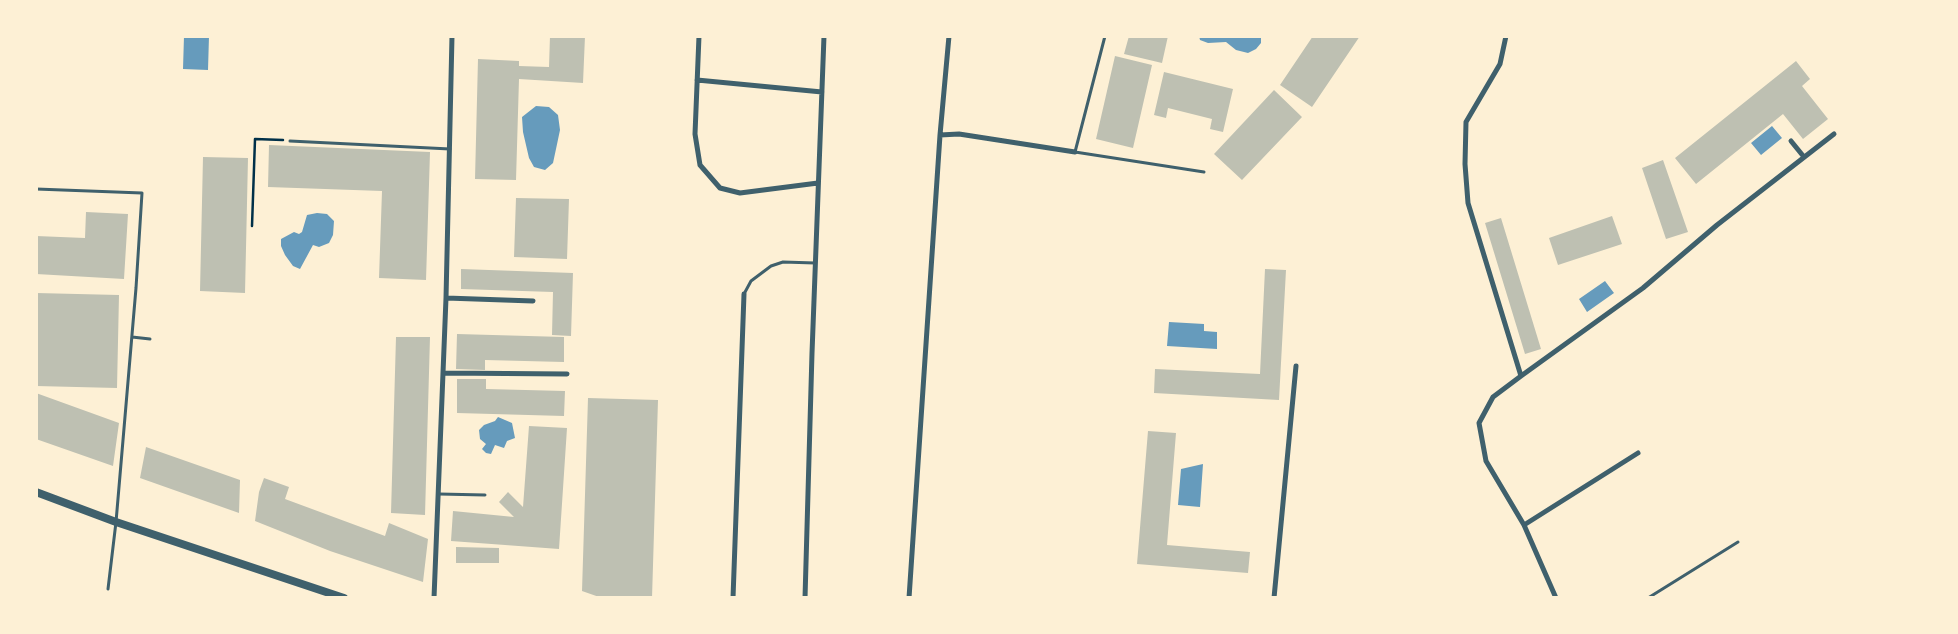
<!DOCTYPE html>
<style>
body{margin:0}
#map{position:relative;width:1958px;height:634px;overflow:hidden;background:#fdf0d5;font-family:Helvetica,sans-serif}
canvas{display:block}
.frame{position:absolute;inset:0;border:38px solid #fdf0d5;pointer-events:none}
</style>
<div id="map">
<canvas width="1958" height="634"></canvas>
<div class="frame"></div>
</div>
<script>
const ctx = document.querySelector('canvas').getContext('2d');
ctx.lineJoin = 'round';
function fill(path, color) { ctx.fillStyle = color; ctx.fill(path, 'evenodd'); }
const poly = rows => new Path2D(rows.map(r => 'M' + r).join(''));
function strokePath(path, color, width, dash) { ctx.strokeStyle = color; ctx.lineWidth = width; ctx.lineCap = dash ? 'butt' : 'round'; ctx.setLineDash(dash || []); ctx.stroke(path); }
fill(poly([
 [184,36,209,36,208,70,183,69],
 [1199,36,1261,36,1261,43,1256,49,1248,53,1236,50,1226,42,1208,43,1200,40],
 [536,106,549,107,558,115,560,130,556,149,553,163,545,170,534,167,529,158,523,132,522,117],
 [1772,126,1782,138,1761,155,1751,143],
 [317,213,327,214,334,221,333,235,329,243,319,247,313,245,300,269,293,266,285,255,281,246,281,239,294,232,299,234,302,232,307,215],
 [1605,281,1614,293,1587,312,1579,299],
 [1169,322,1204,324,1204,331,1217,332,1217,349,1167,346],
 [498,417,512,423,515,438,507,441,504,448,495,445,491,454,486,453,482,449,486,444,480,439,479,430,484,425,495,421],
 [1203,464,1200,507,1178,505,1181,469]
]), '#669bbc');
fill(poly([
 [550,36,585,36,583,83,519,79,516,180,475,179,478,59,519,61,519,66,549,67],
 [1129,36,1168,36,1162,63,1124,54],
 [1313,36,1360,36,1312,107,1280,85],
 [1115,56,1152,65,1133,148,1096,139],
 [1796,61,1810,79,1802,86,1828,119,1803,139,1783,114,1696,184,1675,158],
 [1164,72,1233,89,1223,132,1210,129,1212,119,1168,108,1166,118,1154,115],
 [1274,90,1302,117,1242,180,1214,154],
 [269,145,430,152,426,280,379,278,382,191,268,187],
 [203,157,248,158,245,293,200,291],
 [1663,160,1688,232,1666,239,1642,168],
 [516,198,569,199,567,259,514,257],
 [86,212,128,214,124,279,36,274,36,236,85,238],
 [1612,216,1622,244,1558,265,1549,238],
 [1501,218,1541,349,1525,354,1485,223],
 [461,269,573,273,571,336,552,335,553,292,461,289],
 [1265,269,1286,270,1279,400,1154,393,1155,369,1260,374],
 [36,293,119,295,117,388,36,386],
 [457,334,564,337,564,362,485,360,485,370,456,369],
 [396,337,430,337,425,515,391,513],
 [457,379,486,379,486,389,565,391,564,416,457,413],
 [36,393,119,423,113,466,36,439],
 [588,398,658,400,652,598,602,598,582,591],
 [529,426,567,428,559,549,451,541,453,511,514,517,499,502,508,492,523,507],
 [1148,431,1176,433,1167,545,1250,552,1248,573,1137,564],
 [146,447,240,480,239,513,140,478],
 [264,478,289,487,285,499,385,536,389,523,428,539,423,582,330,551,255,521,259,492],
 [456,547,499,548,499,563,456,563]
]), '#bec0b2');
strokePath(poly([
 [252,226,255,139,283,140]
]), '#003049', 2.5);
strokePath(poly([
 [1105,36,1075,152,1204,172],
 [290,141,450,149],
 [36,189,142,193,136,288,116,522,108,589],
 [744,294,751,281,771,266,783,262,815,263],
 [132,337,150,339],
 [439,494,485,495],
 [1648,598,1738,542]
]), '#3f606c', 3);
strokePath(poly([
 [699,36,695,134,700,165,720,188,740,193,818,183],
 [1506,36,1500,64,1466,122,1465,164,1468,203,1521,376,1493,397,1479,423,1486,461,1524,525,1556,598],
 [697,80,822,92],
 [940,135,959,134,1075,152],
 [1791,141,1804,157],
 [446,298,533,301],
 [444,373,567,374],
 [1521,376,1643,288,1717,225,1834,134],
 [1524,525,1638,453],
 [434,598,446,298,452,36],
 [733,598,744,294],
 [805,598,812,353,824,36],
 [909,598,940,135,949,36],
 [1274,598,1296,366]
]), '#3f606c', 5);
strokePath(poly([
 [36,492,116,522,344,598]
]), '#3f606c', 8);
</script>
